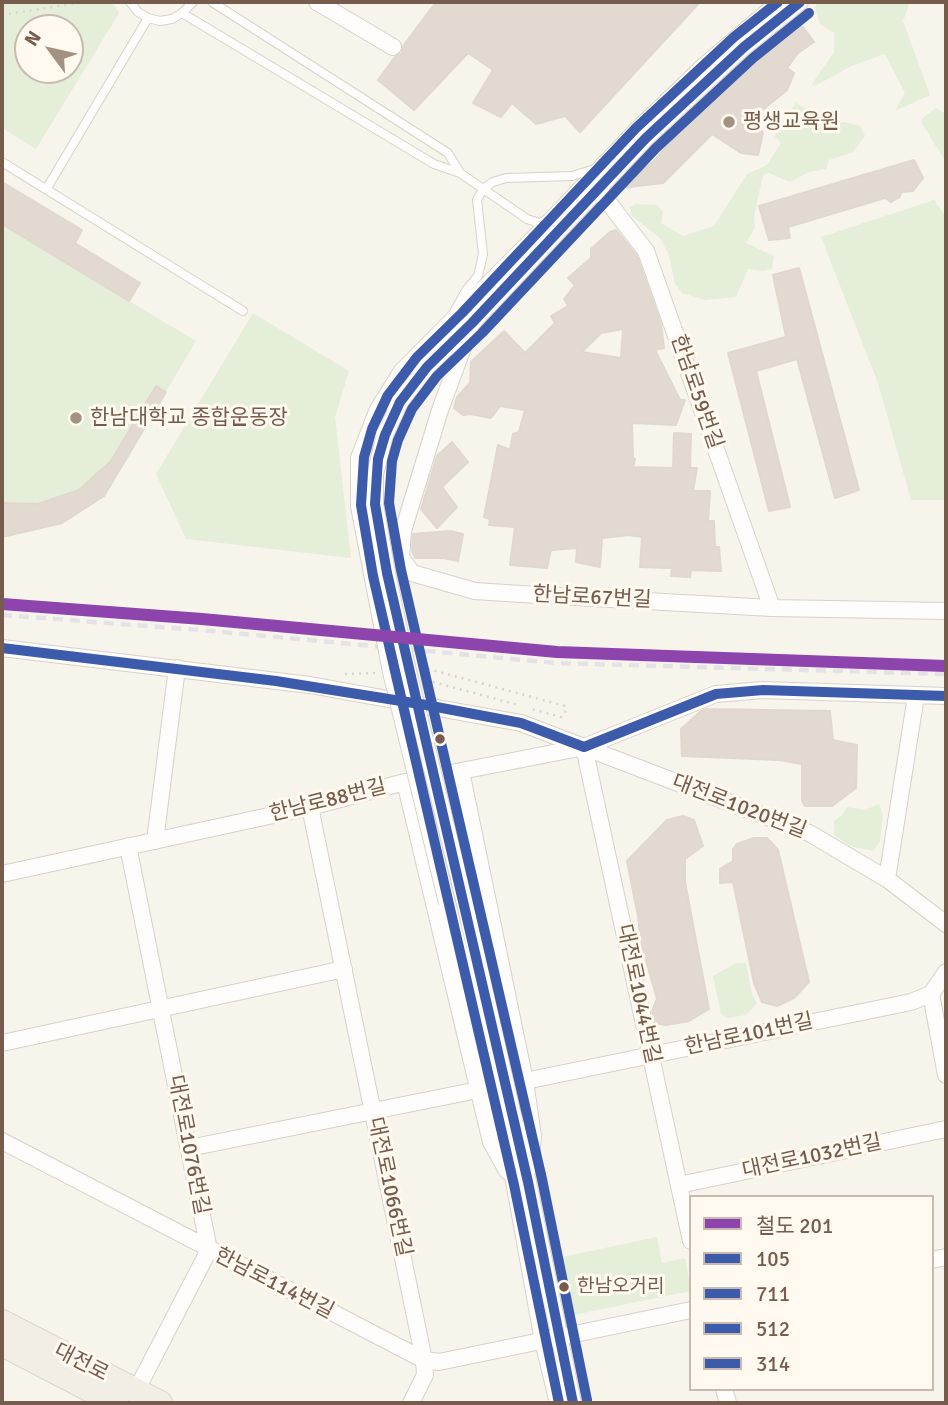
<!DOCTYPE html>
<meta charset="utf-8">
<style>
body{margin:0}
#map{position:relative;width:948px;height:1405px;overflow:hidden;background:#f7f4ec;font-family:Signika,"Noto Sans KR",sans-serif}
canvas{display:block}
.frame{position:absolute;inset:0;border:4px solid #765c4c;pointer-events:none}
.legend{position:absolute;left:689px;top:1195px;width:245px;height:196px;box-sizing:border-box;background:#fff9ef;border:2px solid #c8baae;margin:0;padding:9px 12px;list-style:none;font-size:21px;color:#765c4c}
.legend li{display:flex;align-items:center;gap:14px;height:35px}
.legend b{width:35px;border:2px solid #c8baae}
.north{position:absolute;left:14px;top:14px;width:70px;height:70px;box-sizing:border-box;background:#fff9ef;border:2px solid #c8baae;border-radius:50%;rotate:303deg;font-size:19px;font-weight:700;line-height:28px;text-align:center;color:#765c4c}
.north::after{content:'';display:block;margin:auto;width:24px;height:32px;background:#a39184;clip-path:polygon(50% 0,100% 100%,50% 72%,0 100%)}
</style>
<div id="map">
<canvas width="948" height="1405"></canvas>
<div class="frame"></div>
<ul class="legend">
<li><b style="height:9px;background:#8e44ad"></b>철도 201</li>
<li><b style="height:9px;background:#3d5bab"></b>105</li>
<li><b style="height:9px;background:#3d5bab"></b>711</li>
<li><b style="height:9px;background:#3d5bab"></b>512</li>
<li><b style="height:9px;background:#3d5bab"></b>314</li>
</ul>
<div class="north">N</div>
</div>
<script>
const ctx = document.querySelector('canvas').getContext('2d');
ctx.lineJoin = 'round';
function fill(path, color) { ctx.fillStyle = color; ctx.fill(path, 'evenodd'); }
const poly = rows => new Path2D(rows.map(r => 'M' + r).join(''));
function strokePath(path, color, width, dash) { ctx.strokeStyle = color; ctx.lineWidth = width; ctx.lineCap = dash ? 'butt' : 'round'; ctx.setLineDash(dash || []); ctx.stroke(path); }
function drawText(font, color, halo, rows, align = 'center') {
  ctx.font = font + ' Signika,"Noto Sans KR",sans-serif'; ctx.lineWidth = 6; ctx.setLineDash([]); ctx.textBaseline = 'middle'; ctx.strokeStyle = halo; ctx.fillStyle = color; for (const [text, x, y, turn = 0] of rows) {
    ctx.save(); ctx.translate(x, y); ctx.rotate((+turn || 0) * Math.PI / 180); ctx.textAlign = isNaN(turn) ? turn : align; if (halo) ctx.strokeText(text, 0, 0); ctx.fillText(text, 0, 0); ctx.restore();
  }
}
fill(poly([
 [2,2,112,2,119,13,36,149,2,128],
 [70,28,70,70,28,70,28,28],
 [817,2,910,2,903,21,930,95,895,111,905,93,885,54,851,66,815,86,812,84,834,52,834,33,820,24,815,9],
 [796,103,821,117,827,126,844,122,860,126,865,136,853,152,829,160,826,169,809,172,790,182,769,173,763,175,754,216,755,227,746,243,774,256,772,269,763,271,748,269,736,297,705,300,682,293,675,284,669,255,660,238,632,216,630,207,636,204,657,205,663,212,661,223,683,236,714,226,747,174,767,165,781,143,775,137,777,130],
 [936,108,946,114,946,162,921,122,924,117],
 [2,182,82,230,76,243,140,283,129,301,196,341,104,496,62,523,3,536],
 [934,200,946,217,946,500,911,500,878,383,821,237],
 [253,313,349,371,335,417,351,558,186,539,156,474],
 [879,804,883,815,880,841,873,851,850,846,834,835,834,821,842,815,847,807,865,810],
 [736,963,746,963,752,994,757,1003,746,1015,727,1018,721,1014,713,976],
 [657,1237,662,1263,685,1258,691,1291,573,1315,562,1257]
]), '#e4eed8');
const building = poly([
 [436,2,700,2,580,132,565,116,536,124,512,103,501,117,473,103,493,70,468,53,414,110,378,80,395,57,402,53,403,46,436,2],
 [792,22,803,27,814,42,798,53,787,68,794,73,787,90,754,117,763,133,758,155,741,153,712,134,663,183,621,188,654,161,713,93,730,80,768,41,784,33,785,28,792,22],
 [914,160,923,178,913,191,901,192,900,197,891,202,885,198,788,227,790,238,769,240,759,206,914,160],
 [2,182,82,230,75,243,140,283,129,301,2,224,2,182],
 [616,230,637,256,661,324,664,348,655,350,680,400,685,400,676,425,632,423,633,458,635,459,633,467,673,468,674,433,691,434,690,468,697,468,693,491,710,491,708,521,714,521,715,547,719,547,721,571,691,570,690,577,671,576,672,568,640,567,642,537,629,535,602,538,600,567,576,562,577,548,551,550,547,568,510,565,515,527,489,525,490,519,484,517,498,445,510,450,513,434,519,432,525,410,500,406,491,418,470,414,463,415,454,408,457,397,470,383,471,362,504,331,525,353,555,323,551,316,568,306,564,299,575,285,568,278,591,258,591,249,610,232,616,230],
 [623,329,621,358,582,352,601,333,623,329],
 [799,268,859,490,835,498,797,359,756,371,790,507,769,511,728,353,786,337,773,275,799,268],
 [156,386,166,392,104,496,62,523,2,537,2,503,38,504,79,490,111,461,156,386],
 [452,442,468,462,442,487,457,507,437,528,421,509,437,456,452,442],
 [450,531,463,534,458,561,443,558,415,558,412,550,413,534,450,531],
 [707,709,830,711,833,740,857,745,856,788,832,806,805,806,802,801,802,764,779,760,682,756,681,729,700,712,707,709],
 [683,816,694,820,703,846,685,859,685,882,709,1009,689,1021,666,1025,654,1023,652,1011,657,999,641,943,638,916,627,861,667,820,683,816],
 [754,838,767,838,778,850,809,982,794,998,777,1006,762,1002,754,983,733,882,720,883,720,869,733,861,733,849,737,844,754,838]
]);
fill(building, '#e2dad1');
strokePath(building, '#e0d7ce', 2);
const service = poly([
 [130,2,138,12,148,18,160,21,172,19,182,13,193,2],
 [212,2,448,153,460,173],
 [182,13,434,164,460,173,527,219,539,223,548,220],
 [2,162,243,311],
 [47,188,148,18],
 [455,310,467,289,478,276,483,254,477,200,483,189,493,182,506,178,572,176,595,169]
]);
const minor = poly([
 [317,2,393,47],
 [598,189,646,251,772,608],
 [472,323,440,410,403,531,401,557,412,573,475,591,521,594,772,608,946,611],
 [375,504,375,474,385,435,400,402,427,367,472,323,646,138,744,47,800,2],
 [359,506,359,458,378,409,402,371,535,237,637,130,706,64,779,2],
 [2,648,310,685,521,723,809,833,887,879,946,924],
 [584,747,691,1241],
 [461,771,525,1081,533,1136,530,1167],
 [405,782,491,1142,507,1171],
 [310,807,424,1360,425,1375,411,1403],
 [155,841,177,668],
 [128,846,209,1250,136,1391],
 [2,874,310,807,405,782,584,747,716,694,763,690,946,696],
 [887,879,916,696],
 [464,899,528,1182,573,1403],
 [447,903,507,1143,543,1341,558,1403],
 [946,972,931,994,946,1075],
 [2,1043,344,969],
 [525,1081,911,1002,931,994],
 [2,1141,424,1360,439,1362,691,1310],
 [189,1148,478,1090],
 [679,1185,946,1129],
 [932,1260,946,1257],
 [724,1389,728,1403]
]);
const primary = poly([
 [2,1322,160,1403],
 [2,1344,116,1403]
]);
strokePath(service, '#d7d1ca', 10);
strokePath(minor, '#d7d1ca', 18);
strokePath(primary, '#d8d1ca', 26);
strokePath(poly([
 [2,15,84,2],
 [421,667,565,706,565,713,561,717,531,709],
 [345,674,377,673],
 [426,680,518,705]
]), '#dad3ce', 2.5, [2, 5]);
strokePath(service, '#fefdfc', 8);
strokePath(minor, '#fefdfc', 16);
strokePath(primary, '#f2eee6', 24);
strokePath(poly([
 [2,615,201,630,556,663,946,674]
]), '#e5e2e5', 4.5, [10, 7]);
const minorBridge = poly([
 [375,504,387,573,407,667,464,899],
 [359,506,391,672,447,903]
]);
strokePath(minorBridge, '#d7d1ca', 18, []);
strokePath(minorBridge, '#fefdfc', 16);
strokePath(poly([
 [573,1403,528,1182,387,573,375,504,378,459,385,435,400,402,427,367,472,323,646,138,744,47,800,2]
]), '#3d5bab', 10);
strokePath(poly([
 [587,1400,542,1179,401,570,389,503,392,461,398,440,412,409,437,376,482,333,656,148,753,58,809,13]
]), '#3d5bab', 10);
strokePath(poly([
 [2,648,276,681,426,705,521,723,584,747,716,694,763,690,946,696]
]), '#3d5bab', 10);
strokePath(poly([
 [559,1403,514,1185,373,576,361,505,364,457,372,429,388,395,417,357,462,313,636,128,734,37,778,2]
]), '#3d5bab', 10);
strokePath(poly([
 [2,604,202,619,557,652,946,666]
]), '#8e44ad', 12);
for (const [x, y, r, color] of [
 [729,122,7,"#a39184"],
 [76,418,7,"#a39184"],
 [440,739,6,"#765c4c"],
 [564,1287,6,"#765c4c"]
]) { const dot = new Path2D(); dot.arc(x, y, r, 0, 2 * Math.PI); ctx.fillStyle = color; ctx.fill(dot); strokePath(dot, '#fff9ef', 2.5); }
drawText('19px', '#765c4c', '#fff9ef', [
 ["한남오거리",577,1287]
], 'left');
drawText('21px', '#765c4c', '#fff9ef', [
 ["평생교육원",743,122],
 ["한남대학교 종합운동장",90,418]
], 'left');
drawText('21px', '#765c4c', '#fff9ef', [
 ["한남로59번길",696,392,71],
 ["한남로67번길",592,598,3],
 ["한남로88번길",328,801,-14],
 ["대전로1020번길",739,807,21],
 ["대전로1044번길",638,994,78],
 ["한남로101번길",749,1035,-12],
 ["대전로1076번길",188,1145,79],
 ["대전로1032번길",812,1157,-12],
 ["대전로1066번길",389,1187,78],
 ["한남로114번길",274,1284,27],
 ["대전로",81,1363,27]
]);
</script>
